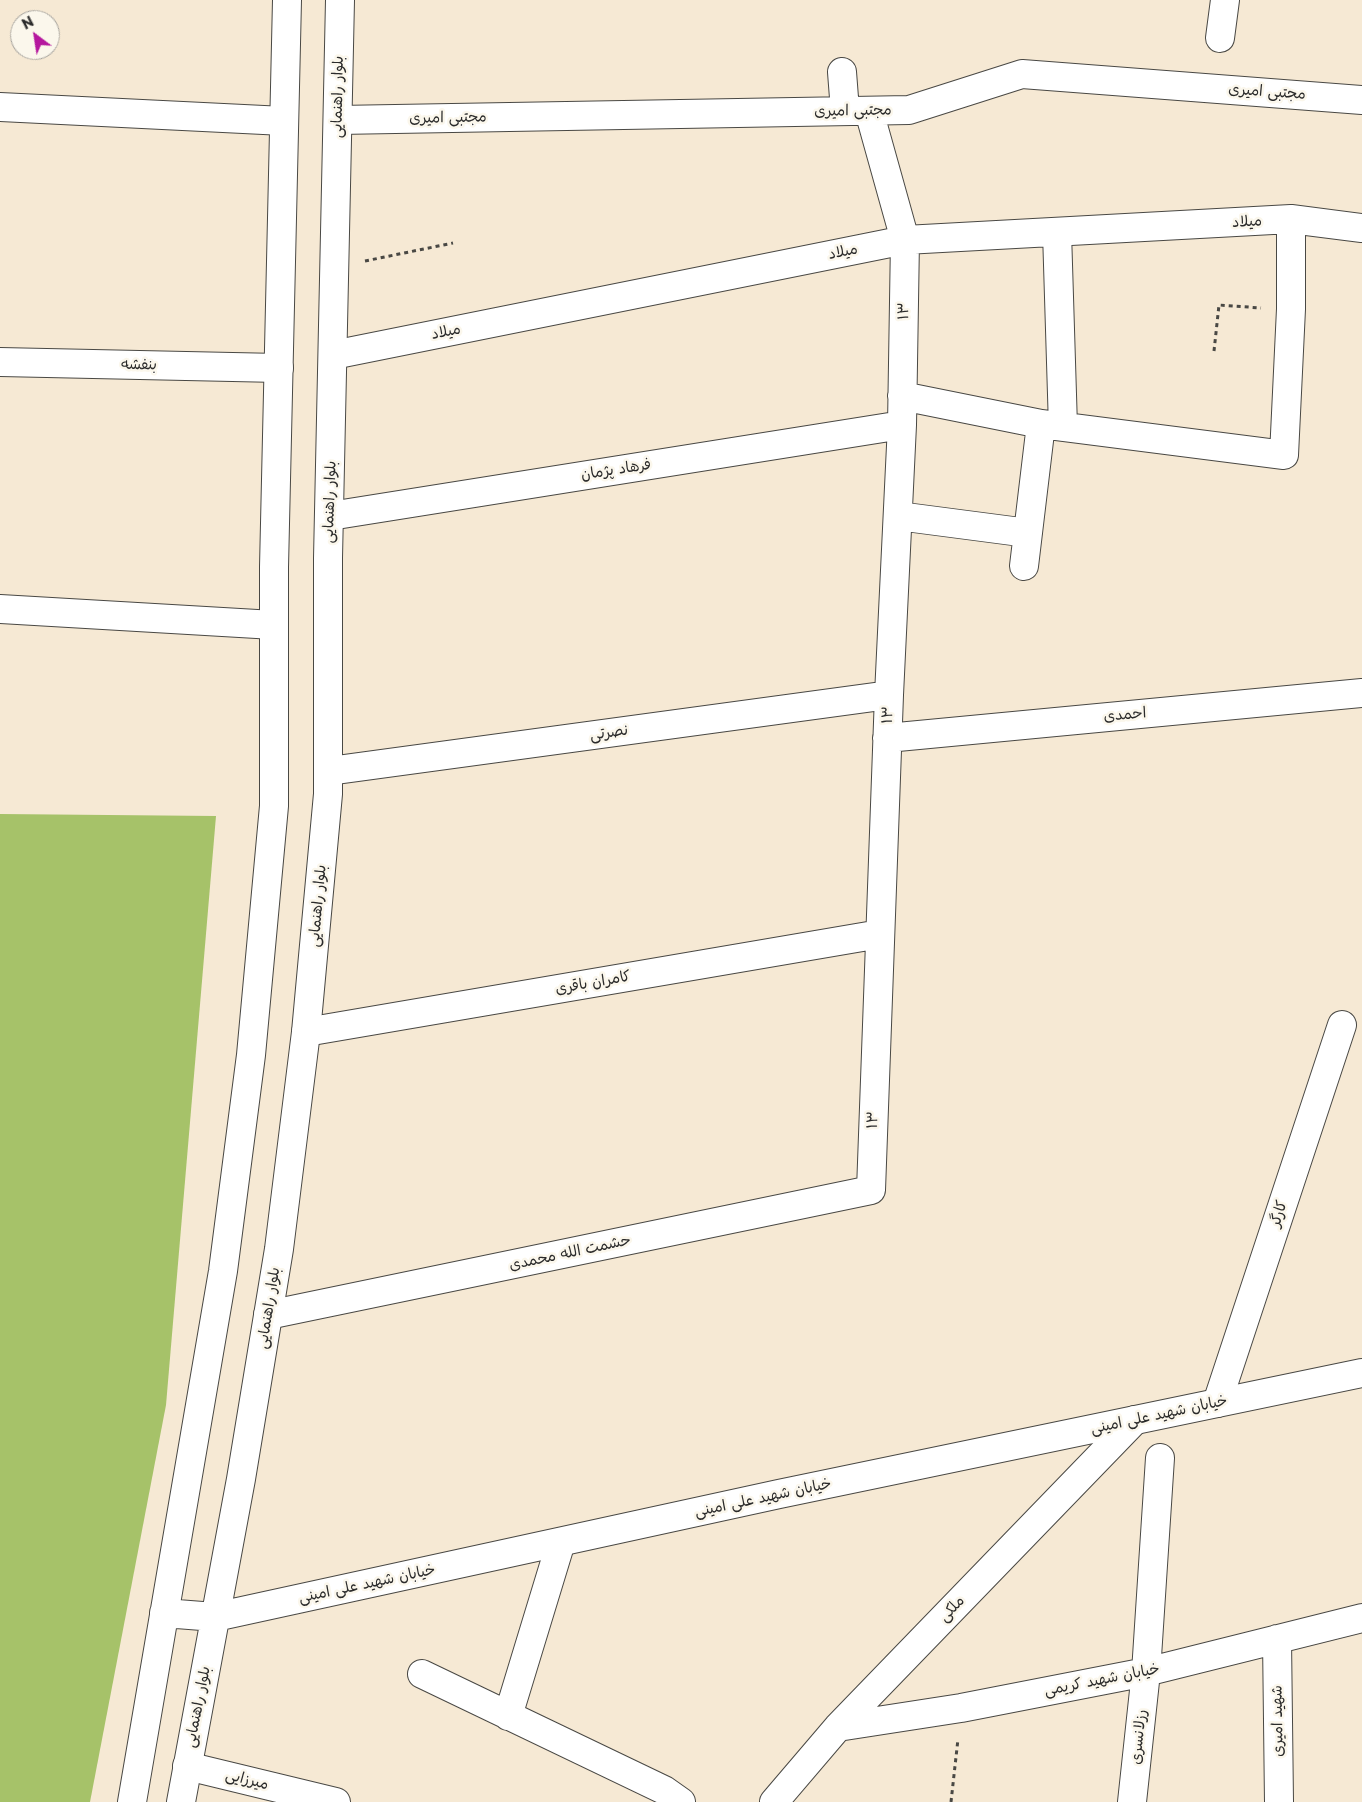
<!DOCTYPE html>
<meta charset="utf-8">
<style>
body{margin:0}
#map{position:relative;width:1362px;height:1802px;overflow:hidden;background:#f6e9d4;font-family:"Playpen Sans",sans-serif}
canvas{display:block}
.north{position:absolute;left:10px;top:10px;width:50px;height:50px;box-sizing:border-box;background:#fbf7ec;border:1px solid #a8a59f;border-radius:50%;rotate:329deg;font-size:14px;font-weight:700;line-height:20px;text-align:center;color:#2b2b2b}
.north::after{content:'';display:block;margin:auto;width:18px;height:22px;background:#b5179e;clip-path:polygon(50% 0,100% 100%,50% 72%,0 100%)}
</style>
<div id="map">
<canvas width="1362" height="1802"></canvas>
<div class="north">N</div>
</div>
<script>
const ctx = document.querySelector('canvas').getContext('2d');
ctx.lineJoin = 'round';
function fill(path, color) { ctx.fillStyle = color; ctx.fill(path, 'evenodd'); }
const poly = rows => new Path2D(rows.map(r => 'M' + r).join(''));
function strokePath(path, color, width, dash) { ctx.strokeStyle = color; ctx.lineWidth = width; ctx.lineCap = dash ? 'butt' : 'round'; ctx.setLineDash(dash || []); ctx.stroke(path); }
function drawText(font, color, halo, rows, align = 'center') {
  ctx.font = font + ' "Playpen Sans","Playpen Sans Arabic",sans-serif'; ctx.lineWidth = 5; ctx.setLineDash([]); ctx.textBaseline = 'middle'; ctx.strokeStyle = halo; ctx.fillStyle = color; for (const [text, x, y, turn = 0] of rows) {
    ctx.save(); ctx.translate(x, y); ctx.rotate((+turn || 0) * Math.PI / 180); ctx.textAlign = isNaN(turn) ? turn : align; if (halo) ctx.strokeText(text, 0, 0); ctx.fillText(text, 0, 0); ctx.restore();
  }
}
fill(poly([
 [0,814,216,816,166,1405,90,1802,0,1802]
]), '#a6c269');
const street = poly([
 [1220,38,1225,0],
 [842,72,845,111],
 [0,107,284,121],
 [338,120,909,110,1022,74,1362,100],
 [1057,232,1063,427],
 [333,355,905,240,1291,219,1362,228],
 [0,362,279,368],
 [902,396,1041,424],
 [330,516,902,425],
 [898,516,1028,533],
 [1024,566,1041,424,1284,455,1291,309,1291,219],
 [0,609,274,625],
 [887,738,1362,693],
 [329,771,889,695],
 [306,1032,880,934],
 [268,1315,871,1190,889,695,902,425,905,240,869,111],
 [1217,1403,1342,1025],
 [1277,1639,1279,1802],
 [422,1674,664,1790,681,1802],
 [508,1716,561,1542],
 [838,1727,961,1708,1146,1672,1362,1618],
 [187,1766,336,1802],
 [774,1802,838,1727,1135,1420],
 [1132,1802,1146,1672,1160,1458]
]);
const secondary = poly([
 [164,1613,215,1617,779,1494,1362,1373],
 [132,1802,223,1271,251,1055,274,806,274,567,287,0],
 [181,1802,241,1479,279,1249,306,1032,328,794,328,558,340,0]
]);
strokePath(street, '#494844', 30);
strokePath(secondary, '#494844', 30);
strokePath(poly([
 [365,261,453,243],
 [1214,351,1219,305,1261,308],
 [951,1802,958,1739]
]), '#494844', 3, [4, 4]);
strokePath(street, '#fff', 28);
strokePath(secondary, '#fff', 28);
drawText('15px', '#2b2b2b', '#fbf7ec', [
 ["مجتبی امیری",1267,92,4],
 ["بلوار راهنمایی",338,97,-89],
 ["مجتبی امیری",853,111,-1],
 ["مجتبی امیری",448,118,-1],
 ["میلاد",1247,222,-3],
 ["میلاد",843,252,-11],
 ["۱۳",904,311,-89],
 ["میلاد",446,332,-11],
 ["بنفشه",139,365,1],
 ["فرهاد پژمان",616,470,-9],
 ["بلوار راهنمایی",330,502,-88],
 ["۱۳",888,715,-88],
 ["احمدی",1125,715,-5],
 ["نصرتی",609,733,-8],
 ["بلوار راهنمایی",318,906,-85],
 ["کامران باقری",593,983,-10],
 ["۱۳",873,1120,-88],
 ["کارگر",1279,1214,-72],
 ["حشمت الله محمدی",570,1253,-12],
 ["بلوار راهنمایی",269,1308,-81],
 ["خیابان شهید علی امینی",1159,1415,-12],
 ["خیابان شهید علی امینی",763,1498,-12],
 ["خیابان شهید علی امینی",367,1584,-12],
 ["ملکی",952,1609,-46],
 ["خیابان شهید کریمی",1102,1680,-11],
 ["بلوار راهنمایی",198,1707,-79],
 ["شهید امیری",1278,1721,-91],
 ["رزلانسری",1139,1737,-84],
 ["میرزایی",247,1780,14]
]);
</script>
